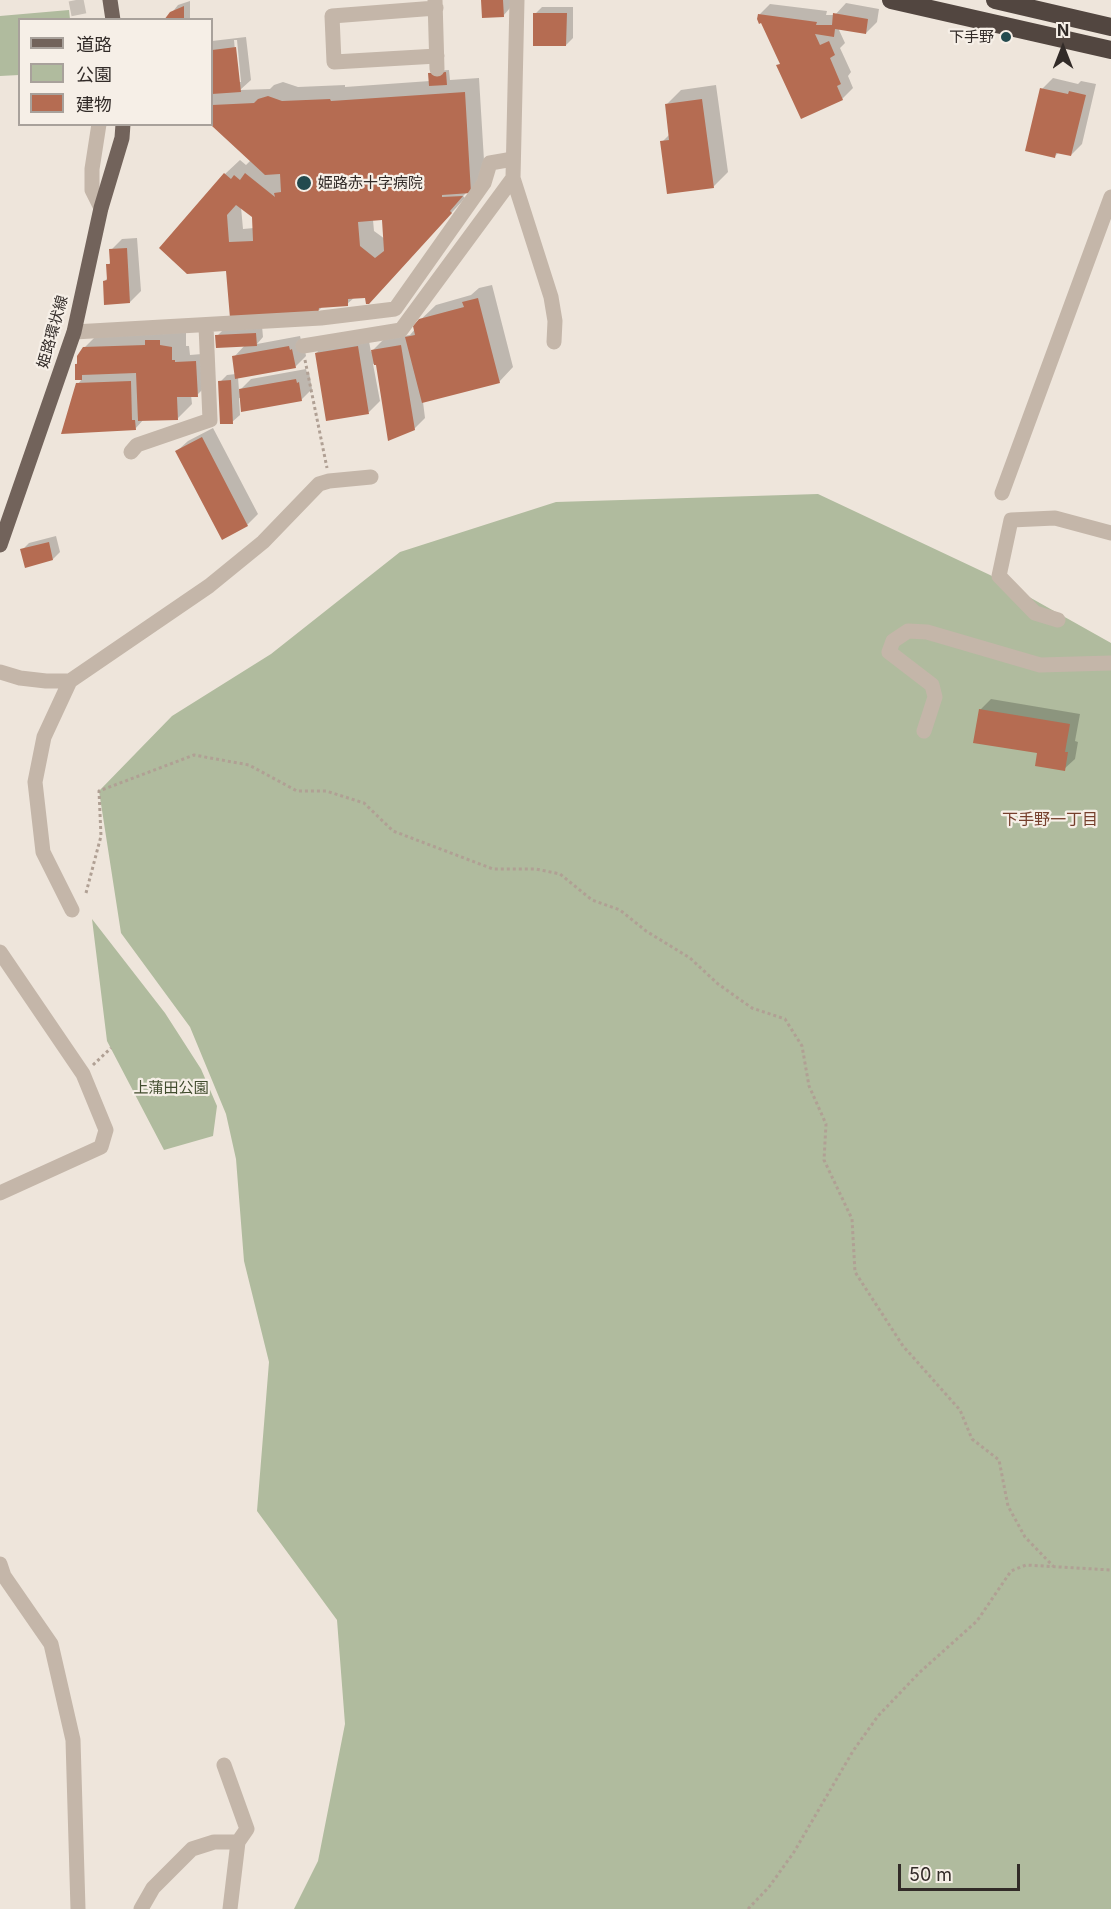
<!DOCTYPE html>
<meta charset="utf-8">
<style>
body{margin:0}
#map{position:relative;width:1111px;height:1909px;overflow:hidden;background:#eee5db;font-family:Inter,"Noto Sans JP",sans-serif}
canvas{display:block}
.legend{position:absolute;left:18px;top:18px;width:195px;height:108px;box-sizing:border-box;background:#f6efe7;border:2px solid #a8a19b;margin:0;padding:8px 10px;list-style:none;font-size:18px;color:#322b28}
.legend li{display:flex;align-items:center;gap:12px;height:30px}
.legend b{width:30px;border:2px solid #a8a19b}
.north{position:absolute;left:1033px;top:18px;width:60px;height:60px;-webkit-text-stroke:4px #f6efe7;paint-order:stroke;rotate:0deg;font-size:16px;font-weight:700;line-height:24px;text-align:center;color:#322b28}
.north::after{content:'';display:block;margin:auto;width:21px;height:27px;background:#322b28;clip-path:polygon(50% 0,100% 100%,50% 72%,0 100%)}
.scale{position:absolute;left:898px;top:1864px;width:122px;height:27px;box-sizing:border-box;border:3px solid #322b28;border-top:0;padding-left:8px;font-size:18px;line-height:21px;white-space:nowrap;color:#322b28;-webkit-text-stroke:4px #f6efe7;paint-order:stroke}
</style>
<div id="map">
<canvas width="1111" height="1909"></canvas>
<ul class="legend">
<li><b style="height:8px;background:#72635b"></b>道路</li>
<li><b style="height:16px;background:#b0bb9e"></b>公園</li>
<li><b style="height:16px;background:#b56c52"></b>建物</li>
</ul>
<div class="north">N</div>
<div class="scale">50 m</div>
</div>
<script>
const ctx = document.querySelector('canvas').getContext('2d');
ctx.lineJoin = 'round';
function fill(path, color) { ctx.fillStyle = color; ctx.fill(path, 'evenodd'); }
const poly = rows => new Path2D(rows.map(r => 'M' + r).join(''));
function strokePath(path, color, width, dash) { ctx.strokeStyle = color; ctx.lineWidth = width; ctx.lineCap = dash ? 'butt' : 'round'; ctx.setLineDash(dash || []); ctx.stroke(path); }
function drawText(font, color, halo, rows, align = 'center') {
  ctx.font = font + ' Inter,"Noto Sans JP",sans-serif'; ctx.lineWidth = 4.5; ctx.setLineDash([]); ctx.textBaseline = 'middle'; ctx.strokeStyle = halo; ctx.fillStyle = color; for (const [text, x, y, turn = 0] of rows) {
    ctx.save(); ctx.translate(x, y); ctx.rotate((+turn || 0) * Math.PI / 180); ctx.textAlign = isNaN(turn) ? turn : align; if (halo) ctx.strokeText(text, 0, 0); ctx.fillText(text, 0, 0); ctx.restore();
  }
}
fill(poly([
 [69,10,70,19,20,20,19,75,0,76,0,16],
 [818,494,990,575,1111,643,1111,1909,294,1909,318,1861,345,1724,337,1620,257,1511,269,1362,244,1261,236,1159,226,1114,190,1027,121,933,99,791,172,716,271,654,400,552,556,502],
 [92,919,165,1013,201,1069,217,1106,213,1136,164,1150,107,1041]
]), '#b0bb9e');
fill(poly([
 [483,0,510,0,510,8,503,16],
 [190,1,190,20,166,20,178,5],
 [846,3,879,9,877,22,866,33,840,29,839,30,845,43,840,48,851,72,848,76,853,88,842,99,781,63,759,15,770,4,827,11,826,15,835,15],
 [542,7,573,7,573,38,566,45,535,14],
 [246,37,251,80,240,90,270,89,274,85,283,82,298,87,345,85,345,87,430,81,430,74,433,71,449,70,450,80,479,78,485,177,471,191,466,193,463,196,465,198,383,288,367,296,355,297,347,304,323,306,318,311,231,316,225,174,240,160,246,165,251,160,212,124,212,41],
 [234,40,237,40,241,82,238,82],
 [241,207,253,216,254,228,243,229],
 [383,219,385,239,374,231,373,220],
 [1053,78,1078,84,1081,81,1096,84,1082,144,1071,155,1059,152,1054,157,1042,89],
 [716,85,728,172,713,187,662,142,670,134,666,105,681,90],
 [137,238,141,291,130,302,105,281,108,277,108,265,112,261,111,250,122,239],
 [492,285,513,367,499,382,423,402,425,418,414,429,377,363,373,364,380,401,369,412,327,419,316,353,327,343,368,336,371,352,384,339,410,335,415,329,414,326,436,305,471,295,479,288],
 [262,326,263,337,257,344,300,336,301,340,303,339,306,356,295,367,238,377,239,391,251,379,306,369,307,373,309,372,312,389,301,400,239,398,240,415,232,422,220,382,227,375,236,374,234,357,245,345,217,336,224,329],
 [186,332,186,346,189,346,190,355,202,354,204,388,197,395,191,395,192,404,177,419,144,419,135,429,78,384,82,379,76,379,76,365,84,348,99,333],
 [213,428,258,514,247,525,222,538,177,451,188,441],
 [56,536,60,552,53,559,22,550,29,543],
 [991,699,1080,714,1075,741,1078,742,1075,759,1064,769,980,710]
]), '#0003');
fill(poly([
 [481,0,503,0,504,17,482,18],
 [184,6,184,20,164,20,170,12],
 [533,13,567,13,566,46,533,46],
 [833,13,868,19,866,34,835,29,834,37,815,34,820,45,829,41,835,55,830,58,841,84,837,86,843,100,801,119,776,65,780,64,761,23,759,24,757,19,758,14,817,22,816,25,832,25],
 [236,47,241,92,212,94,212,50],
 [446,72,447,85,429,86,428,73],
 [1040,88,1068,94,1069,91,1086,95,1071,156,1056,153,1055,158,1025,151],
 [465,92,471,193,442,195,442,197,463,196,450,211,452,213,369,304,366,304,365,298,348,299,348,306,319,308,318,313,230,318,226,271,187,274,159,248,224,173,231,179,234,175,240,180,245,173,275,197,274,193,281,192,280,174,265,175,212,126,212,105,254,103,258,99,268,96,282,101,330,99,331,101],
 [236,205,252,217,253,241,229,242,227,215],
 [382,220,384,251,375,258,360,246,358,222],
 [702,99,714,188,667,194,660,141,669,140,665,104],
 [127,248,130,303,104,305,103,281,107,280,106,264,110,264,109,249],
 [478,298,500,383,422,403,405,337,415,335,413,326,419,319,464,307,462,302],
 [256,333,257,346,216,348,215,335],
 [145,340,160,340,160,345,172,347,172,360,175,360,175,362,196,361,198,397,177,397,178,420,138,421,136,373,82,375,82,380,75,380,75,364,77,364,77,356,83,347,145,345],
 [401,345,415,430,388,441,376,365,374,365,371,350],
 [289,346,290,350,292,349,296,368,235,379,232,356],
 [358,346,369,414,326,421,315,353],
 [296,379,297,383,299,382,302,401,241,412,239,389],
 [231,380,233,424,220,424,218,381],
 [131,381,132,420,135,420,136,430,61,434,76,383],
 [202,437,248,526,222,540,175,451],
 [49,542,53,560,25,568,20,549],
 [979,709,1070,724,1065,752,1068,752,1065,771,1035,766,1037,753,973,743]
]), '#b56c52');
strokePath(poly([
 [76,0,80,20]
]), '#c8c0b7', 15, [15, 8]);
strokePath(poly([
 [305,360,327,468],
 [86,893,101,836,99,791,194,755,249,765,297,791,326,791,364,803,393,831,493,869,536,869,560,874,592,900,620,910,646,931,690,958,718,984,752,1008,785,1019,802,1046,809,1086,826,1124,824,1160,852,1219,855,1272,903,1346,960,1410,972,1439,999,1460,1008,1506,1025,1537,1053,1566],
 [93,1065,111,1048],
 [748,1909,769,1887,794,1852,853,1751,878,1716,919,1673,977,1621,1011,1571,1026,1565,1111,1570]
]), '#b0a094', 3, [3, 3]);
strokePath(poly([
 [435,0,437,69],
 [517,0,513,178,551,297,555,321,554,342],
 [436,8,332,16,334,62,437,56],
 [99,124,92,169,92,190,101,208],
 [74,332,321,318,395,309,484,183,490,163,513,159],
 [303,346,401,330,513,178],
 [131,452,137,445,210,420,206,326],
 [1002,493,1111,197],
 [1058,620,1035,613,999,576,1011,520,1055,518,1111,533],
 [0,672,20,678,46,681,70,681,209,586,263,542,319,484,329,481,371,477],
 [70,681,44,737,35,782,43,852,72,910],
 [924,731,935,697,932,685,889,652,893,641,908,631,927,632,1040,665,1111,663],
 [0,952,83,1074,106,1130,101,1147,0,1193],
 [0,1564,4,1576,51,1644,73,1740,78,1909],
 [224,1765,247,1829,238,1842],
 [141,1909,153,1888,192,1849,214,1842,238,1842,230,1909]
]), '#c4b6a9', 15);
strokePath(poly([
 [110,0,113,20],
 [0,545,74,332,101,208,122,138,123,124]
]), '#72635b', 15);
strokePath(poly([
 [891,0,1111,50],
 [995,0,1111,27]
]), '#524640', 18);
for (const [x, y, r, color] of [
 [1006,37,6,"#234a4e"],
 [304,183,8,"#234a4e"]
]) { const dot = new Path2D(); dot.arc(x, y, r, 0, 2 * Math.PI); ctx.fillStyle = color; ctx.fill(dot); strokePath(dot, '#f6efe7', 2); }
drawText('15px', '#322b28', '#f6efe7', [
 ["下手野",994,37],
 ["姫路赤十字病院",318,183,"left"]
], 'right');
drawText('15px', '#322b28', '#f6efe7', [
 ["姫路環状線",53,332,-74]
]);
drawText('15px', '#424d2f', '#f6efe7', [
 ["上蒲田公園",171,1088]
]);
drawText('16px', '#763f2c', '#f6efe7', [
 ["下手野一丁目",1050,820]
]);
</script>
